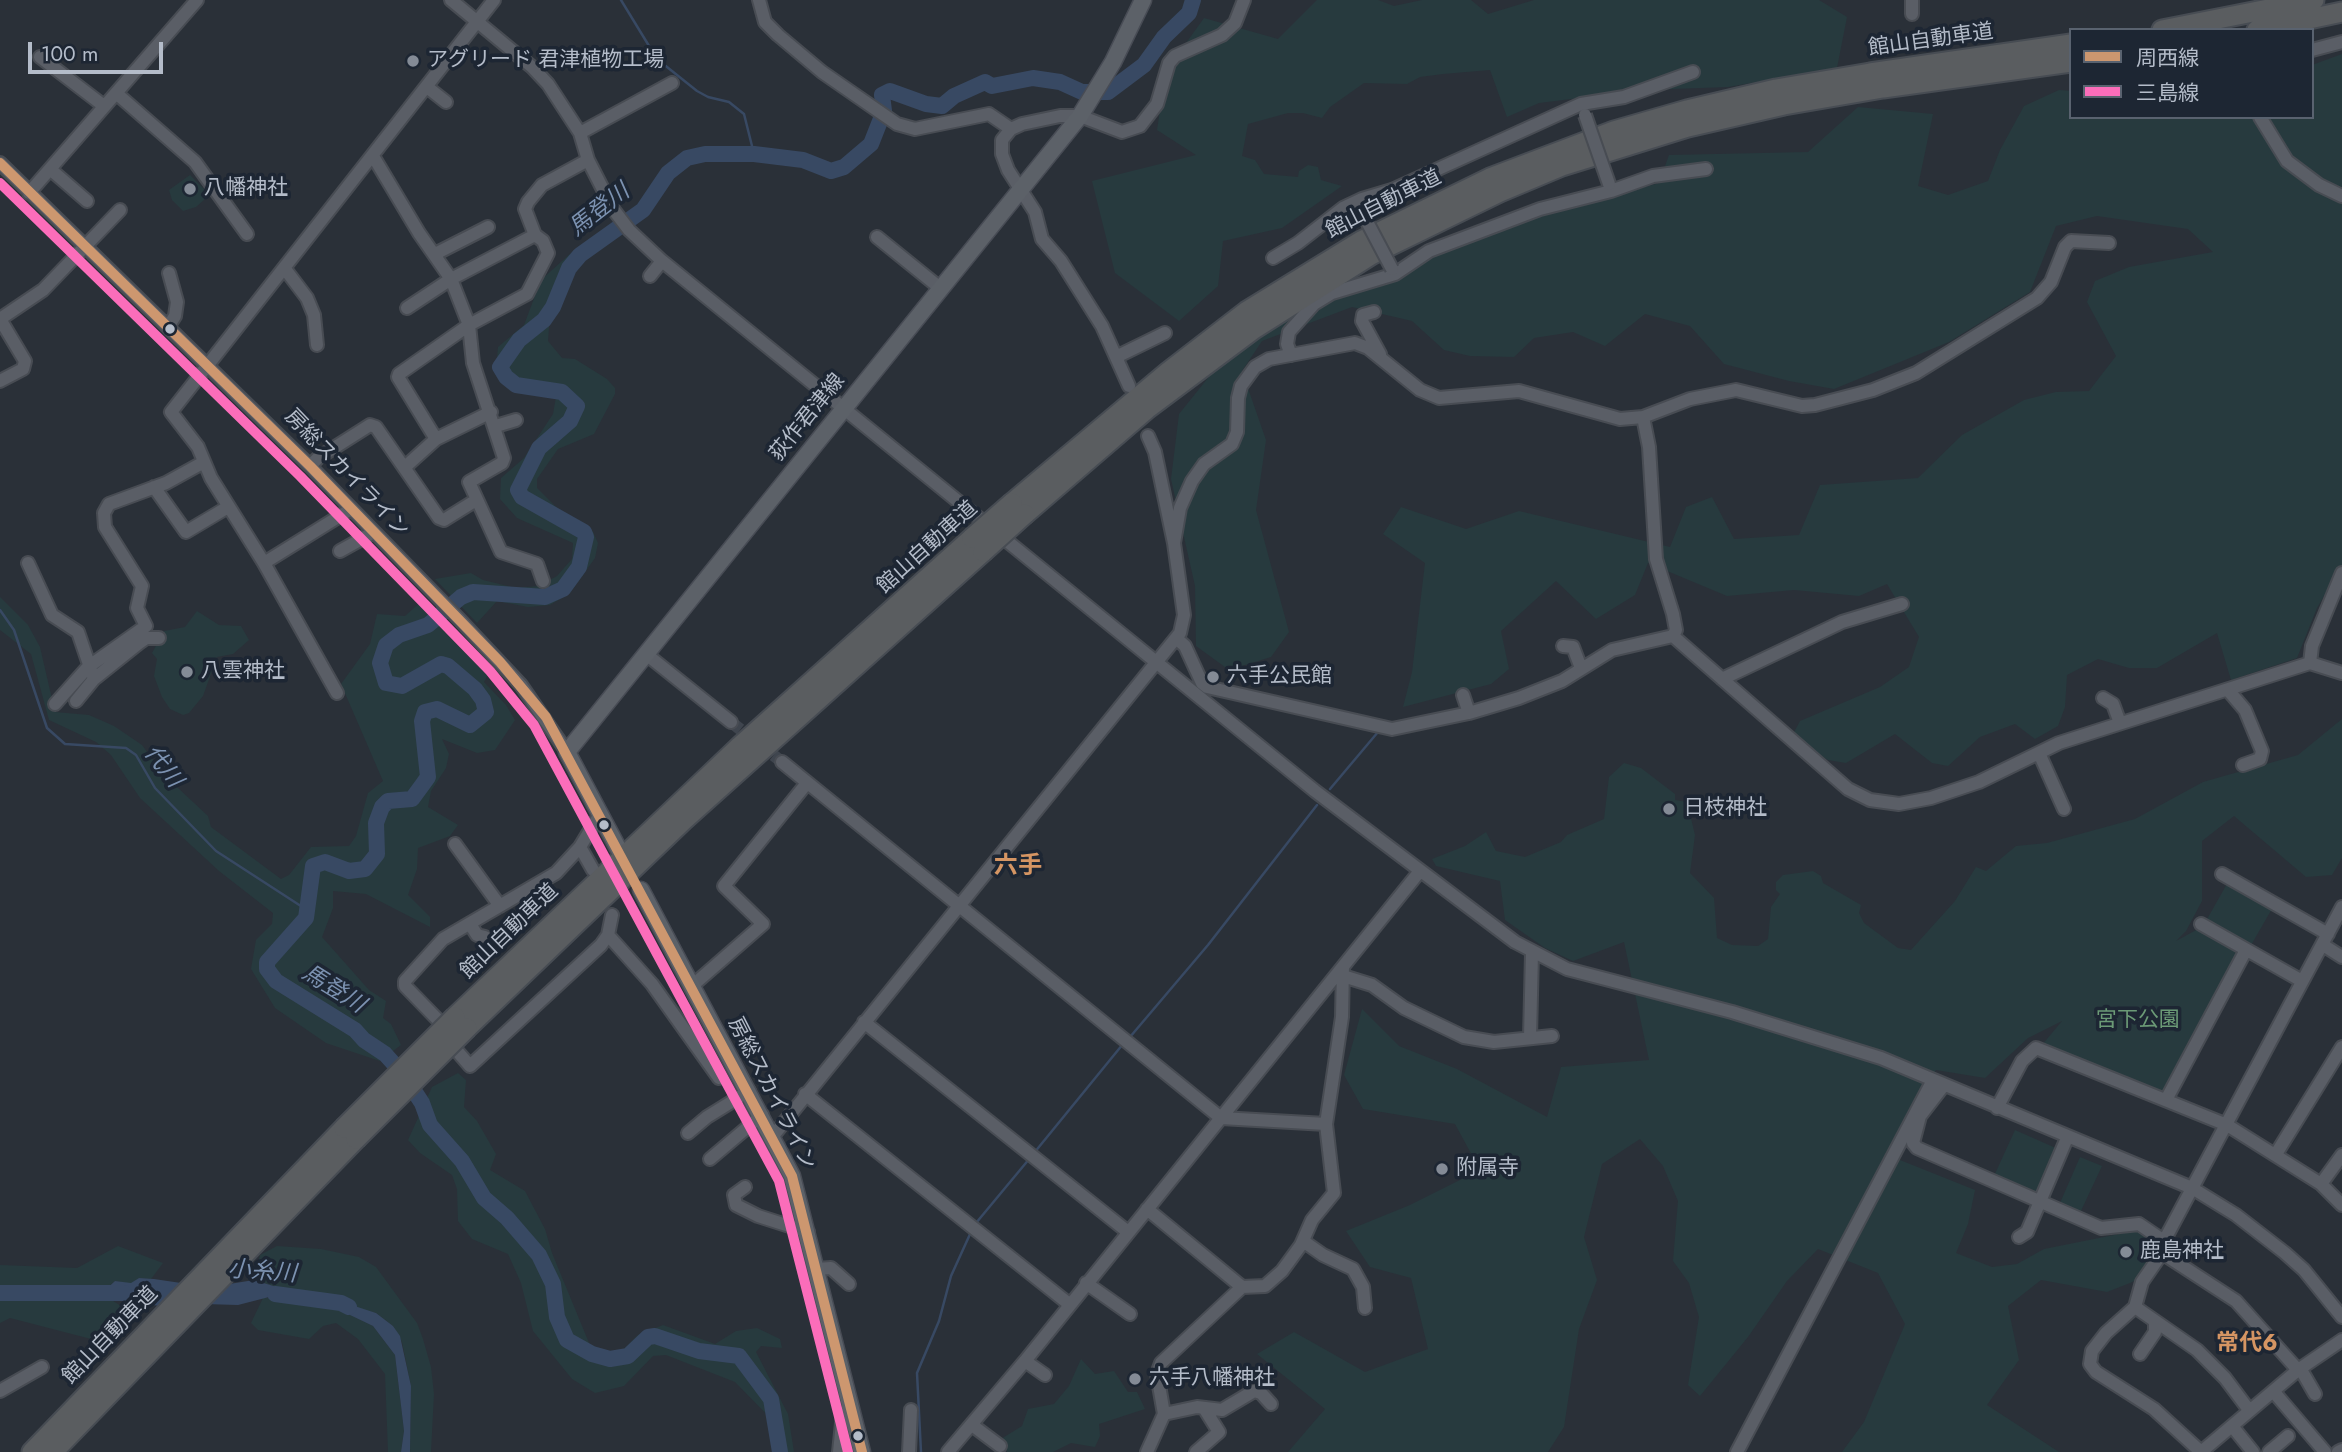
<!DOCTYPE html>
<meta charset="utf-8">
<style>
body{margin:0}
#map{position:relative;width:2342px;height:1452px;overflow:hidden;background:#2a3038;font-family:Jost,"Noto Sans JP",sans-serif}
canvas{display:block}
.legend{position:absolute;left:2069px;top:28px;width:245px;height:91px;box-sizing:border-box;background:#1d2633;border:2px solid #59626f;margin:0;padding:9px 12px;list-style:none;font-size:21px;color:#b4bcc9}
.legend li{display:flex;align-items:center;gap:14px;height:35px}
.legend b{width:35px;border:2px solid #59626f}
.scale{position:absolute;left:28px;top:42px;width:135px;height:32px;box-sizing:border-box;border:4px solid #b4bcc9;border-top:0;padding-left:9px;font-size:21px;line-height:24px;white-space:nowrap;color:#b4bcc9;-webkit-text-stroke:5px #1d2633;paint-order:stroke}
</style>
<div id="map">
<canvas width="2342" height="1452"></canvas>
<ul class="legend">
<li><b style="height:9px;background:#cd976f"></b>周西線</li>
<li><b style="height:9px;background:#fb6dba"></b>三島線</li>
</ul>
<div class="scale">100 m</div>
</div>
<script>
const ctx = document.querySelector('canvas').getContext('2d');
ctx.lineJoin = 'round';
function fill(path, color) { ctx.fillStyle = color; ctx.fill(path, 'evenodd'); }
const poly = rows => new Path2D(rows.map(r => 'M' + r).join(''));
function strokePath(path, color, width, dash) { ctx.strokeStyle = color; ctx.lineWidth = width; ctx.lineCap = dash ? 'butt' : 'round'; ctx.setLineDash(dash || []); ctx.stroke(path); }
function drawText(font, color, halo, rows, align = 'center') {
  ctx.font = font + ' Jost,"Noto Sans JP",sans-serif'; ctx.lineWidth = 7; ctx.setLineDash([]); ctx.textBaseline = 'middle'; ctx.strokeStyle = halo; ctx.fillStyle = color; for (const [text, x, y, turn = 0] of rows) {
    ctx.save(); ctx.translate(x, y); ctx.rotate((+turn || 0) * Math.PI / 180); ctx.textAlign = isNaN(turn) ? turn : align; if (halo) ctx.strokeText(text, 0, 0); ctx.fillText(text, 0, 0); ctx.restore();
  }
}
fill(poly([
 [1317,0,1378,0,1394,6,1422,0,1471,0,1488,14,1534,0,1819,0,1847,17,1837,68,1728,87,1644,90,1539,103,1507,117,1490,70,1443,74,1420,77,1407,84,1364,83,1330,107,1322,118,1303,113,1288,113,1248,124,1242,156,1255,160,1264,174,1298,177,1299,171,1308,165,1318,167,1321,180,1342,186,1282,228,1223,241,1218,286,1179,321,1115,273,1092,181,1196,155,1157,130,1166,71,1204,18,1278,39],
 [2342,54,2342,565,2317,608,2297,658,2231,680,2217,633,2157,668,2129,668,2098,659,2067,675,2065,707,2058,726,2035,739,2015,724,1980,737,1948,766,1932,763,1895,734,1846,763,1828,760,1791,738,1800,721,1880,687,1909,667,1919,637,1887,584,1859,596,1794,590,1727,596,1648,563,1635,595,1596,619,1556,581,1501,631,1509,669,1491,684,1403,707,1412,672,1425,563,1383,534,1401,507,1466,529,1519,511,1670,547,1686,507,1712,497,1734,539,1799,535,1820,485,1918,478,1962,435,2024,400,2056,392,2089,391,2116,356,2087,302,2095,281,2129,267,2213,252,2188,229,2097,216,2056,226,2030,292,1949,342,1834,389,1789,381,1724,364,1690,326,1645,314,1605,346,1573,332,1534,338,1514,357,1470,356,1444,350,1412,321,1352,307,1262,341,1242,371,1266,440,1256,510,1289,632,1271,657,1229,670,1196,646,1195,586,1171,479,1179,414,1228,353,1314,304,1464,238,1659,183,1669,155,1808,152,1858,107,1933,114,1918,186,1948,195,1988,181,2000,150,2024,106,2059,90,2071,91,2071,117,2312,117,2312,65],
 [190,175,205,190,205,199,196,207,183,211,172,200,169,190],
 [572,252,551,302,548,341,562,358,575,359,607,379,615,388,615,394,594,434,558,449,537,479,537,488,565,516,593,532,598,543,595,558,570,593,550,605,528,607,497,601,477,623,435,579,471,573,483,580,516,588,539,586,557,576,572,559,573,543,517,518,500,499,501,478,524,458,553,414,556,397,508,386,496,369,498,347,524,325,541,280],
 [0,597,28,625,40,647,55,712,89,715,114,726,142,745,163,774,208,816,211,827,281,879,289,875,311,847,349,846,356,836,368,793,383,781,341,684,370,644,377,614,405,616,423,600,492,667,484,682,506,705,515,720,495,750,477,753,442,739,449,754,446,768,431,791,428,807,458,825,450,836,418,848,417,869,408,895,430,917,430,927,366,894,333,891,333,908,322,937,369,990,386,1001,383,1018,391,1024,401,1045,380,1061,326,1043,275,1008,251,969,256,940,272,924,273,913,219,871,140,798,111,755,96,742,49,720,31,654,0,630],
 [197,611,219,625,241,626,249,640,233,654,217,657,203,696,189,713,183,715,170,709,162,697,154,676,157,659,152,653,164,631,185,627],
 [2342,719,2342,858,2332,875,2306,877,2234,816,2202,841,2202,901,2186,931,2176,941,2198,929,2237,951,2240,956,2164,1093,2042,1045,2062,1021,2028,1038,1985,1078,1936,1070,1909,1109,1896,1143,1900,1160,1975,1190,1968,1224,1956,1253,1992,1267,2017,1264,2044,1249,2139,1230,2153,1242,2156,1253,2140,1278,2130,1283,2107,1292,2041,1280,2008,1306,2019,1360,1987,1405,2059,1452,1842,1452,1864,1422,1905,1324,1878,1273,1818,1249,1787,1281,1748,1337,1700,1396,1688,1385,1699,1317,1689,1283,1673,1261,1678,1201,1663,1166,1640,1139,1602,1164,1584,1237,1597,1280,1579,1329,1564,1427,1548,1452,1288,1452,1325,1409,1257,1354,1294,1332,1365,1372,1428,1349,1411,1278,1370,1267,1346,1231,1410,1205,1480,1170,1455,1124,1363,1109,1344,1075,1362,1009,1399,1046,1457,1069,1547,1117,1561,1067,1649,1060,1624,942,1573,961,1545,948,1505,920,1500,881,1436,866,1432,859,1465,846,1486,832,1496,851,1525,857,1561,842,1567,835,1604,819,1609,777,1624,763,1641,768,1675,794,1675,800,1687,802,1695,835,1690,873,1714,898,1717,938,1732,945,1758,946,1768,939,1771,907,1780,894,1776,890,1776,882,1783,875,1813,871,1821,876,1823,883,1861,905,1859,913,1864,923,1898,948,1911,950,1955,901,1976,867,1986,871,2016,846,2047,843,2135,819,2203,782,2298,755],
 [2228,882,2273,907,2250,947,2206,921],
 [458,1073,466,1080,464,1107,477,1121,496,1154,490,1170,525,1191,545,1229,552,1253,594,1355,617,1356,638,1335,663,1325,715,1344,736,1331,757,1328,780,1339,782,1348,761,1346,756,1352,788,1414,794,1452,784,1452,780,1428,735,1382,666,1355,653,1356,624,1386,595,1393,572,1379,533,1331,521,1283,508,1254,472,1239,458,1221,457,1189,452,1175,420,1153,408,1140,432,1087],
 [2015,1130,2058,1149,2039,1195,1994,1176],
 [2080,1157,2102,1166,2080,1213,2060,1203],
 [118,1246,163,1263,151,1279,139,1278,131,1284,115,1281,108,1287,104,1295,121,1306,95,1340,10,1318,0,1323,0,1265,77,1268],
 [277,1246,321,1249,359,1257,376,1267,417,1323,423,1339,431,1367,434,1394,431,1452,410,1452,411,1386,402,1342,393,1326,376,1313,329,1302,330,1305,373,1326,395,1355,404,1431,401,1452,388,1452,385,1374,358,1339,336,1323,323,1326,309,1339,258,1330,251,1323,263,1298,293,1297,280,1288,254,1280,260,1255],
 [1081,1359,1095,1374,1114,1371,1128,1392,1137,1392,1145,1409,1099,1424,1100,1436,1095,1447,1071,1443,1053,1452,1007,1452,1001,1439,1022,1426,1028,1409,1054,1404,1069,1386]
]), '#273a3e');
fill(poly([
 [139,1278,154,1279,181,1283,160,1306,130,1302,102,1293,115,1281,131,1283],
 [254,1280,280,1288,294,1297,273,1296,238,1305,204,1304,223,1285],
 [333,1299,376,1313,393,1326,400,1336,411,1386,410,1452,401,1452,404,1431,395,1355,373,1326,329,1305,329,1301]
]), '#384963');
strokePath(poly([
 [621,0,657,59,697,91,708,97,729,102,744,114,754,154],
 [0,610,14,630,47,728,65,744,126,748,136,755,155,788,216,851,307,910],
 [1330,789,1378,732],
 [1130,1037,1208,945,1317,805],
 [1034,1153,1123,1044],
 [976,1223,1030,1158],
 [921,1452,917,1373,939,1321,951,1276,971,1232]
]), '#384963', 2.5);
strokePath(poly([
 [0,1293,124,1293],
 [275,1294,341,1303,349,1307],
 [780,1452,771,1399,739,1356,699,1351,655,1336,648,1337,628,1356,610,1359,592,1354,567,1340,557,1317,553,1284,539,1255,507,1218,484,1198,462,1161,430,1125,422,1103,403,1074,385,1054,364,1040,355,1030,276,981,267,969,267,962,306,918,313,866,325,862,349,871,365,869,377,854,376,823,382,807,388,801,412,799,423,784,428,777,422,721,425,712,437,709,470,725,486,712,483,700,475,689,448,666,441,664,402,686,386,683,380,663,386,645,399,635,428,625,461,597,473,592,545,597,563,589,579,567,586,537,584,532,522,497,518,490,539,448,570,421,577,406,562,392,516,385,506,377,500,367,519,340,544,320,553,307,569,268,580,255,643,210,668,173,687,158,705,154,754,154,803,160,831,171,844,167,871,144,884,111,882,95,890,91,926,104,942,106,954,96,985,82,992,86,1033,78,1060,82,1082,92,1108,92,1144,65,1164,37,1189,13,1193,0]
]), '#384963', 16);
strokePath(poly([
 [731,722,782,762]
]), '#3f454e', 12, [12, 6]);
const minor = poly([
 [451,0,532,67,548,84,580,133,588,160,613,209,629,230,662,261,1315,791,1515,942,1567,969,1732,1012,1881,1058,2192,1188,2236,1215,2285,1253,2304,1270,2342,1317],
 [759,0,765,22,778,35,822,72,897,124,915,129,989,114,1011,129],
 [1912,0,1912,14],
 [2312,50,2342,42],
 [40,57,104,106],
 [427,87,446,102],
 [116,93,195,162,247,234],
 [2260,117,2287,161,2319,185,2342,196],
 [580,133,672,83],
 [373,156,419,233,451,279,469,325,473,363,504,458,502,463,469,482,501,552,537,564,543,581],
 [0,163,310,466,460,620,521,685,567,752],
 [50,169,87,201],
 [29,193,197,0],
 [877,237,940,288],
 [435,254,488,227],
 [1273,258,1298,243,1343,208,1362,199,1392,190,1581,104,1624,97,1693,72],
 [285,269,307,298,314,315,317,345],
 [650,276,662,261],
 [407,308,451,279,535,235],
 [1374,312,1363,315,1362,321,1380,354],
 [0,319,43,290,120,210],
 [168,327,175,316,177,302,169,273],
 [1291,355,1287,344,1289,332,1314,304,1332,293,1395,274,1429,251,1540,209,1611,191,1653,176,1706,169],
 [1116,357,1165,333],
 [0,381,23,369,25,361,0,319],
 [1129,386,1102,326,1061,261,1042,239,1035,212,1008,170,1002,154,1002,140,1011,129,1022,124,1060,116,1080,116,1122,132,1140,126,1157,104,1169,63,1175,56,1222,35,1235,23,1244,0],
 [1643,417,1649,447,1656,559,1673,614,1676,630,1673,636],
 [496,426,516,420],
 [436,439,398,377,399,374,469,325,527,294,548,253,543,241,535,235,525,209,528,202,542,185,588,160],
 [310,466,318,458,370,425,376,427,439,518,444,520,473,502],
 [405,467,436,439,491,412],
 [154,487,186,532,228,507],
 [1174,543,1180,508,1192,481,1204,464,1232,444,1237,432,1238,398,1241,386,1255,367,1269,359,1355,343,1368,348,1420,390,1439,398,1519,391,1620,419,1643,417,1690,399,1736,390,1802,406,1815,405,1873,390,1916,373,2037,298,2051,282,2065,247,2071,241,2109,243],
 [340,551,374,532],
 [28,563,52,615,78,632,94,679],
 [264,563,351,509],
 [1176,638,1185,646,1202,683,1207,687,1392,729,1469,713,1519,698,1562,681,1612,650,1673,636,1848,789,1870,800,1899,804,1931,798,1979,782,2059,743,2310,663,2342,673],
 [1563,646,1573,647,1581,668],
 [646,654,731,722],
 [2310,663,2312,646,2342,573],
 [1722,679,1842,622,1902,604],
 [2228,690,2245,710,2262,751,2260,759,2243,765],
 [337,693,264,563,211,478,198,447,171,412,494,0],
 [1463,695,1469,713],
 [2103,698,2113,704,2120,723],
 [76,701,94,679,139,643,146,638,159,638],
 [55,704,88,667,146,626,137,608,142,586,105,527,104,513,109,504,166,483,204,462],
 [2039,753,2064,809],
 [782,762,1221,1118,1326,1124],
 [455,844,500,906],
 [580,847,593,870],
 [2222,874,2328,934],
 [470,924,477,935,485,937],
 [2201,924,2302,981],
 [608,935,652,984,719,1078],
 [2323,945,2342,957],
 [1343,976,1372,985,1404,1008,1464,1037,1494,1042,1552,1036],
 [692,986,763,924,724,886,807,783],
 [439,1021,405,986,405,981,443,939,556,873,580,847,600,814],
 [864,1022,1128,1232],
 [1530,1037,1532,953],
 [457,1051,470,1066,601,945,608,935,612,915],
 [1944,1085,1920,1116,1913,1143,1917,1148,2101,1228,2139,1224,2164,1241],
 [805,1094,1069,1304],
 [2166,1100,2246,950],
 [1997,1108,2022,1061,2036,1048,2227,1125,2321,1184,2342,1205],
 [688,1133,707,1117,749,1091],
 [773,1136,1180,633,1184,615,1174,543,1155,452,1148,436],
 [2276,1154,2342,1047],
 [710,1159,762,1115],
 [2321,1184,2342,1155],
 [745,1187,734,1195,736,1205,758,1216,808,1232],
 [1147,1209,1242,1287],
 [2019,1237,2027,1232,2067,1138],
 [1303,1241,1323,1255,1353,1269,1363,1287,1365,1308],
 [2162,1253,2236,1301,2298,1370],
 [817,1269,831,1268,849,1284],
 [1086,1283,1130,1314],
 [2135,1307,2197,1350,2225,1378,2249,1410],
 [2140,1354,2155,1332,2155,1321],
 [1025,1361,1045,1375],
 [2300,1368,2315,1394],
 [0,1391,42,1367],
 [2273,1391,2325,1452],
 [1164,1414,1197,1407,1222,1410,1254,1391,1261,1393,1271,1404],
 [972,1425,1000,1446],
 [2232,1426,2253,1452],
 [839,1452,843,1413,852,1408],
 [909,1452,911,1410],
 [948,1452,1025,1361,1420,871],
 [1147,1452,1164,1414,1157,1374,1161,1363,1242,1287,1265,1286,1282,1271,1301,1245,1312,1220,1334,1193,1326,1124,1342,1017,1343,967],
 [1196,1452,1219,1432,1204,1408],
 [1737,1452,1933,1080],
 [2201,1452,2154,1409,2096,1372,2090,1364,2092,1351,2106,1333,2135,1307,2142,1282,2162,1253,2164,1241,2342,907],
 [2201,1452,2298,1370,2342,1340],
 [2269,1452,2288,1436],
 [2338,1452,2342,1450]
]);
const major = poly([
 [619,850,567,752,1080,116,1113,62,1143,0],
 [641,890,792,1176,862,1452]
]);
const highway = poly([
 [2162,30,2314,0],
 [2257,30,2342,12],
 [1012,503,1168,372,1247,311,1361,241,1490,178,1614,131,1687,110,1776,89,1870,73,2071,44],
 [1025,514,1147,409,1254,329,1371,255,1500,192,1562,166,1688,127,1784,105,1883,88,2071,62],
 [455,1017,740,746,972,538],
 [467,1028,684,820,983,552],
 [32,1452,344,1128],
 [53,1452,356,1139]
]);
strokePath(minor, '#484c53', 16);
strokePath(major, '#484c55', 19);
strokePath(highway, '#474c53', 23);
strokePath(minor, '#5a5e66', 12);
strokePath(major, '#5c6168', 16);
strokePath(highway, '#5a5d60', 19);
const minorBridge = poly([
 [1585,115,1609,184],
 [1364,216,1392,269]
]);
const highwayBridge = poly([
 [972,538,1012,503],
 [983,552,1025,514],
 [344,1128,455,1017],
 [356,1139,467,1028]
]);
strokePath(minorBridge, '#484c53', 16, []);
strokePath(highwayBridge, '#474c53', 23, []);
strokePath(minorBridge, '#5a5e66', 12);
strokePath(highwayBridge, '#5a5d60', 19);
strokePath(poly([
 [0,163,310,466,500,662,546,717,792,1176,862,1452]
]), '#cd976f', 10);
strokePath(poly([
 [0,183,300,476,490,671,534,725,779,1181,848,1452]
]), '#fb6dba', 10);
for (const [x, y, r, color] of [
 [413,61,7,"#848b96"],
 [190,189,7,"#848b96"],
 [170,329,6,"#b4bcc9"],
 [187,672,7,"#848b96"],
 [1213,677,7,"#848b96"],
 [1669,809,7,"#848b96"],
 [604,825,6,"#b4bcc9"],
 [1442,1169,7,"#848b96"],
 [2126,1252,7,"#848b96"],
 [1135,1379,7,"#848b96"],
 [858,1436,6,"#b4bcc9"]
]) { const dot = new Path2D(); dot.arc(x, y, r, 0, 2 * Math.PI); ctx.fillStyle = color; ctx.fill(dot); strokePath(dot, '#1d2633', 2.5); }
drawText('21px', '#b4bcc9', '#1d2633', [
 ["館山自動車道",1931,41,-8],
 ["館山自動車道",1384,205,-27],
 ["荻作君津線",808,418,-51],
 ["房総スカイライン",346,474,46],
 ["館山自動車道",928,548,-42],
 ["館山自動車道",510,932,-44],
 ["房総スカイライン",771,1094,63],
 ["館山自動車道",111,1336,-46]
]);
drawText('21px', '#b4bcc9', '#1d2633', [
 ["アグリード 君津植物工場",427,61],
 ["八幡神社",204,189],
 ["八雲神社",201,672],
 ["六手公民館",1227,677],
 ["日枝神社",1683,809],
 ["附属寺",1456,1169],
 ["鹿島神社",2140,1252],
 ["六手八幡神社",1149,1379]
], 'left');
drawText('21px', '#6b9a76', '#1d2633', [
 ["宮下公園",2138,1021]
]);
drawText('italic 23px', '#7c92b1', '#1d2633', [
 ["馬登川",600,211,-38],
 ["代川",162,767,52],
 ["馬登川",333,990,32],
 ["小糸川",262,1273,4]
]);
drawText('bold 23px', '#d59563', '#1d2633', [
 ["常代6",2247,1344]
]);
drawText('bold 24px', '#d59563', '#1d2633', [
 ["六手",1018,867]
]);
</script>
